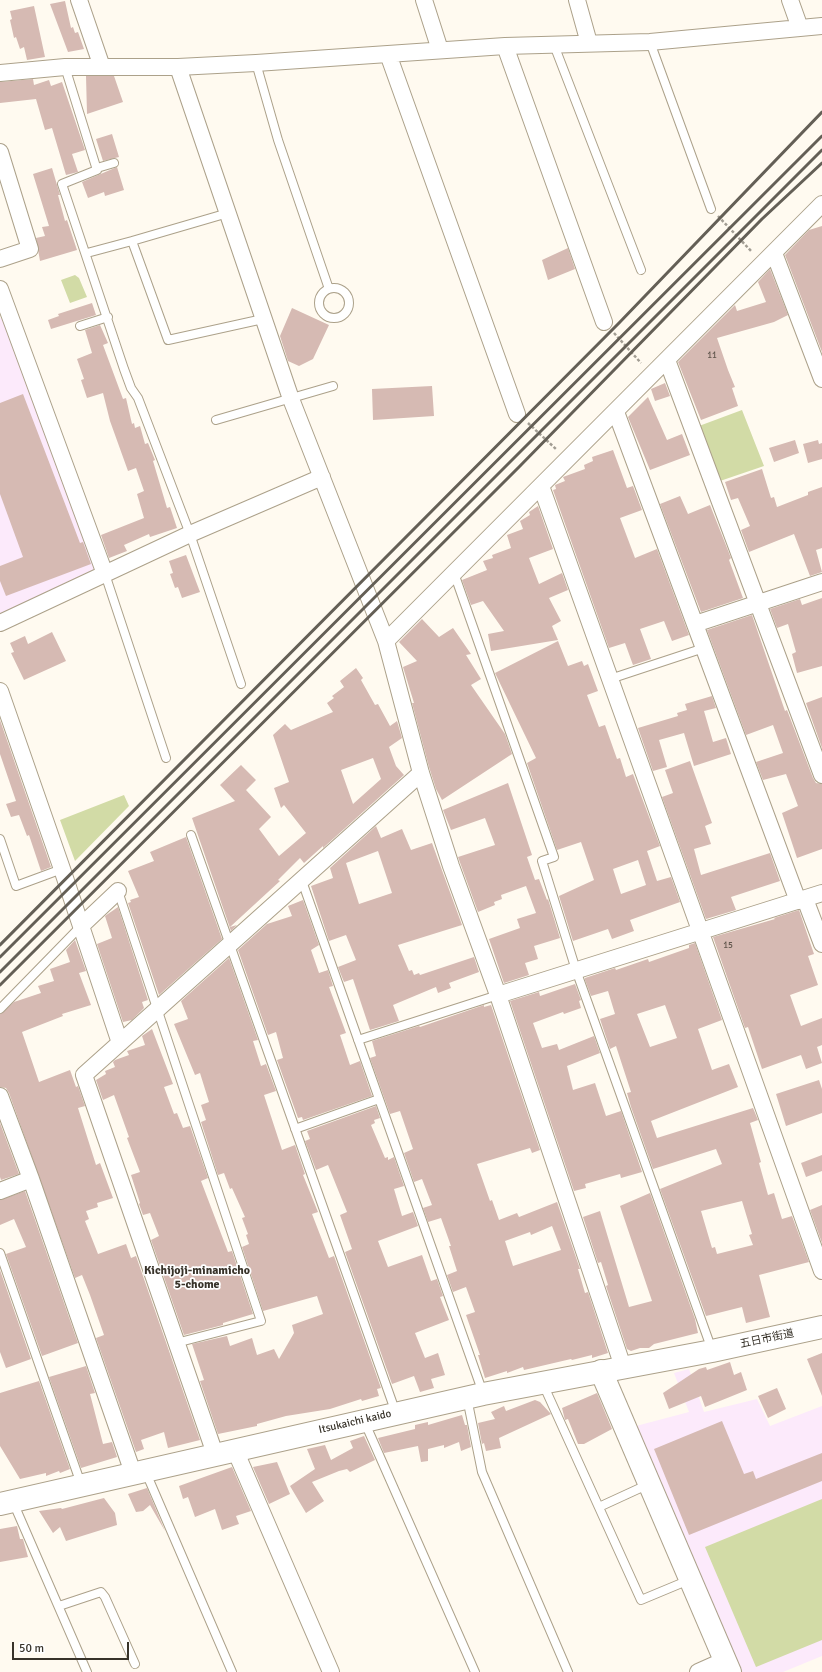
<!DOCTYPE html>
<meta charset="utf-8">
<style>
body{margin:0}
#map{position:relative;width:822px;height:1672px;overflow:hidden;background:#fffaf0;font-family:Signika,sans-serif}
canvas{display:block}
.scale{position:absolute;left:12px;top:1642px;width:117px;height:18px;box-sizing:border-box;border:2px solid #38332a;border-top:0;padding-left:5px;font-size:12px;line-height:14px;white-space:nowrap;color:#38332a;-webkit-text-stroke:3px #fff;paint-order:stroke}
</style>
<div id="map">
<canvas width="822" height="1672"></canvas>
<div class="scale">50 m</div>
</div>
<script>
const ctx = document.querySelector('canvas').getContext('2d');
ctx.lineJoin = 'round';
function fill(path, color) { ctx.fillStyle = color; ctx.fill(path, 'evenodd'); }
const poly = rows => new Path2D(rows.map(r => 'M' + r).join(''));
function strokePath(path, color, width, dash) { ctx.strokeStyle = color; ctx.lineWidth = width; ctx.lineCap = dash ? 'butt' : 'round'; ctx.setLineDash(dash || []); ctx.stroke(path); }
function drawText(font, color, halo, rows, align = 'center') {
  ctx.font = font + ' Signika,"Noto Sans JP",sans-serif'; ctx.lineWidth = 3.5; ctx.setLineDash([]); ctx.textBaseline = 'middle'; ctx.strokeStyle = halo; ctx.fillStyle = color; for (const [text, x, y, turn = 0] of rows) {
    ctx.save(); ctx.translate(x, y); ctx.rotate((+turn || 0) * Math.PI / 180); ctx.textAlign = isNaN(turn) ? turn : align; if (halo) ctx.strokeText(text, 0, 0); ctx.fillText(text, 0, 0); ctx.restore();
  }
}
fill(poly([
 [0,318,4,319,97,566,94,573,0,617],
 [689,1369,704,1412,757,1399,770,1426,822,1406,822,1656,783,1672,741,1672,636,1426,689,1412,674,1373]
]), '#fceafb');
fill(poly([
 [75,275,79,278,87,297,70,303,61,280],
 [742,410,764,466,720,481,699,426],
 [124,795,129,806,75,861,60,820],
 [822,1499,822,1640,756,1667,705,1547]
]), '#d2dba6');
fill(poly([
 [65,1,71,28,73,27,75,33,78,32,84,49,68,52,50,4],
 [34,6,45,57,27,60,24,47,20,49,16,37,14,38,10,20,12,19,10,11],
 [86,76,114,76,123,102,87,114],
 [33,79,34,85,49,80,51,86,62,82,85,150,72,154,78,172,66,175,52,128,45,130,36,99,0,103,0,82],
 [112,134,119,157,103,161,96,139],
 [117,167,124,190,105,196,104,192,88,198,82,182],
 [52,168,60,195,58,195,65,221,67,220,77,250,40,261,36,238,45,236,42,227,49,226,33,174],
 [822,226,822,352,785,255,809,230],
 [568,248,575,269,548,280,542,260],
 [770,269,788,315,774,322,717,338,728,370,735,387,732,388,738,406,701,420,678,362,735,305,737,311,766,302,758,282],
 [92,303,96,315,51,329,48,320,59,316,58,314],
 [292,308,329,325,313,359,299,366,288,361,280,336],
 [100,325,108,343,103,345,123,399,126,398,132,424,134,423,135,428,140,426,145,444,148,443,155,460,153,461,167,508,170,507,177,528,150,537,149,534,124,545,127,551,109,558,101,535,144,518,137,494,144,491,136,468,128,471,110,421,103,393,87,398,81,380,84,379,77,359,92,353,85,330],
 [665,383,670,396,655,401,651,389],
 [432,386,434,416,373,420,372,389],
 [23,394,80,543,83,542,91,564,6,596,0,581,0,566,23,557,0,494,0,403],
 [648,397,667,440,682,434,690,455,650,470,628,417],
 [795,440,799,453,774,462,769,448],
 [818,440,819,444,822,443,822,459,808,463,803,444],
 [613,450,627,488,633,486,642,510,620,518,635,558,657,549,689,635,672,641,664,621,640,629,651,659,633,665,625,643,609,648,553,490,556,489,555,485,565,481,563,477,585,469,584,465,593,461,592,457],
 [762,469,771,498,774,497,777,507,808,495,808,492,822,487,822,548,816,550,822,572,810,576,794,534,749,552,741,530,750,526,738,498,731,500,725,482],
 [680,496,688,514,710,505,731,558,729,560,743,598,701,612,660,504],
 [538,506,553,549,529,558,539,584,562,573,568,590,549,598,561,621,552,626,558,640,491,651,488,634,504,631,483,601,471,605,462,580,487,570,483,561,493,558,492,555,511,548,507,535,523,529,520,521,530,515,529,512],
 [186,555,200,592,182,598,178,587,175,588,170,574,173,573,169,561],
 [822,598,822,666,797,673,792,654,796,652,788,624,777,628,770,609,800,599,802,605],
 [752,615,785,711,787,710,813,778,816,783,822,784,822,849,797,858,782,813,798,806,786,774,763,780,756,762,783,753,773,725,746,735,707,630],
 [422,619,439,637,453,628,471,654,466,655,481,679,471,685,505,734,512,754,442,800,436,789,429,767,412,703,414,703,403,667,417,661,399,642],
 [52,632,66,661,24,680,11,653,14,652,10,643,25,636,28,644],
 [558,641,568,666,582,661,584,666,588,664,598,691,587,695,599,727,605,725,617,759,620,758,626,777,633,774,660,846,647,851,657,881,671,877,680,902,630,920,634,931,612,939,608,929,573,941,559,896,594,880,581,842,557,850,527,763,536,758,495,673],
 [638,860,646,885,621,894,613,869],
 [356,668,363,678,361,680,375,705,378,704,390,726,397,721,402,738,389,747,396,766,404,775,323,848,323,846,304,863,300,858,278,880,280,881,230,927,237,925,231,931,192,818,235,801,220,785,241,765,256,780,246,790,271,817,259,829,279,856,306,833,284,805,281,808,274,788,289,782,273,735,285,724,291,730,333,712,327,703,334,698,332,696,344,687,340,681],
 [373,758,381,779,353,804,341,770],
 [712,696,716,708,704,711,713,742,726,738,731,754,694,766,684,733,659,740,667,767,653,771,638,728,678,716,677,713,687,710,685,704],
 [822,697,822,748,806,703],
 [0,720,51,867,41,871,29,835,27,836,19,815,11,817,6,804,16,801,0,754],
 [690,761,712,823,705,826,711,844,694,849,701,875,770,853,780,881,731,897,736,910,706,919,662,797,673,793,665,770],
 [508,783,532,855,527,857,535,880,539,879,547,900,548,899,560,938,534,946,538,959,525,963,529,975,504,983,489,939,520,928,517,919,536,913,526,886,501,895,502,899,494,902,495,905,478,912,458,857,495,845,485,818,451,830,443,810],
 [376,826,381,838,402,829,411,850,432,843,462,925,398,945,409,971,412,970,414,975,419,973,420,975,474,957,479,972,449,983,451,988,438,993,436,987,393,1005,399,1021,370,1030,353,979,344,982,338,967,356,960,346,935,329,941,311,886,333,878,330,868],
 [378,851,392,893,359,904,346,863],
 [186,837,222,939,159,995,128,903,131,902,130,900,139,897,128,871,154,861,150,852],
 [303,900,319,945,311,950,319,973,328,970,333,986,329,987,346,1033,340,1035,350,1065,360,1061,372,1096,303,1120,302,1117,298,1118,277,1060,283,1058,276,1032,268,1035,238,950,267,924,292,916,288,906],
 [118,907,148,1000,142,1002,144,1008,132,1020,123,1022,97,944,112,938,105,916],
 [799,910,814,954,808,956,818,985,790,995,801,1026,822,1018,822,1045,817,1047,822,1063,806,1069,801,1055,762,1069,748,1027,745,1028,713,937,775,919,774,918],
 [75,940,86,971,79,973,91,1005,62,1014,63,1016,22,1032,39,1082,70,1070,76,1087,78,1086,85,1106,78,1108,96,1165,100,1163,113,1198,97,1203,98,1207,86,1211,89,1219,85,1221,98,1254,126,1244,131,1258,136,1256,200,1440,168,1448,164,1432,141,1440,144,1449,136,1452,96,1338,104,1335,90,1295,82,1275,75,1278,9,1093,6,1088,0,1087,0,1014,14,1002,41,993,38,986,54,981,50,969,70,962,66,950],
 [695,943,722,1020,698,1029,712,1070,729,1064,738,1087,651,1121,657,1138,753,1108,758,1120,750,1123,761,1162,759,1163,768,1195,774,1193,782,1219,792,1216,809,1262,759,1275,770,1317,746,1323,742,1307,706,1316,660,1189,722,1164,716,1149,653,1169,631,1107,627,1093,631,1092,616,1046,610,1049,600,1019,615,1014,608,991,591,996,585,980,585,978,615,968,616,970,648,959,649,962,689,948,689,945],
 [665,1005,677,1038,650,1047,637,1014],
 [742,1201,752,1234,749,1235,753,1245,717,1254,715,1247,712,1248,701,1211],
 [229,958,258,1040,253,1041,261,1066,266,1064,276,1091,264,1095,282,1150,295,1145,305,1174,303,1175,318,1212,312,1214,329,1258,334,1256,381,1388,377,1389,379,1396,362,1401,361,1399,330,1409,286,1416,257,1424,257,1426,218,1434,200,1381,204,1380,192,1344,227,1336,230,1346,252,1338,257,1355,274,1349,279,1359,294,1333,292,1325,323,1314,317,1296,263,1311,242,1247,249,1244,246,1235,248,1234,242,1218,245,1217,232,1188,230,1189,224,1173,218,1175,201,1122,206,1120,201,1105,209,1102,200,1073,195,1075,174,1024,188,1019,181,1001],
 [575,984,581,1000,579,1001,581,1008,564,1014,563,1012,533,1023,542,1048,557,1044,559,1050,594,1036,600,1053,567,1066,573,1090,595,1083,606,1116,621,1111,642,1172,621,1178,620,1174,585,1184,586,1188,574,1191,510,1001,539,992,540,996],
 [484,1005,484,1007,491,1005,540,1150,532,1153,530,1148,477,1164,490,1201,492,1200,499,1220,517,1213,519,1217,557,1202,580,1269,578,1269,585,1293,588,1292,608,1353,592,1358,592,1355,572,1360,571,1359,524,1370,523,1367,507,1373,507,1371,485,1378,478,1355,480,1355,466,1315,475,1312,466,1287,453,1292,447,1275,457,1271,449,1246,451,1246,441,1218,428,1222,423,1208,432,1205,422,1179,414,1182,404,1153,413,1149,400,1111,390,1114,370,1058,376,1056,372,1041,419,1026,420,1027],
 [552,1226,561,1250,513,1266,505,1241,530,1232,531,1235],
 [152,1029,173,1084,164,1087,174,1114,177,1113,183,1128,190,1126,208,1178,201,1181,228,1252,232,1251,253,1314,223,1323,223,1325,184,1335,151,1240,159,1236,150,1213,143,1215,139,1204,140,1203,131,1175,140,1172,127,1138,129,1137,114,1095,103,1100,96,1080,106,1074,105,1071,115,1067,113,1062,115,1060,129,1055,127,1051,145,1045,142,1036],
 [819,1080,822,1089,822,1113,786,1126,776,1094],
 [376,1106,380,1118,374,1120,375,1123,371,1125,385,1158,388,1157,388,1160,394,1157,404,1186,394,1189,402,1216,413,1212,418,1226,378,1241,388,1267,422,1255,431,1281,437,1279,443,1296,440,1297,449,1320,415,1333,425,1358,438,1353,445,1375,431,1379,434,1388,420,1392,414,1376,392,1384,345,1252,352,1249,340,1215,347,1212,328,1165,316,1170,305,1141,310,1139,307,1131],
 [0,1123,19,1174,1,1180,0,1177],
 [822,1155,822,1171,806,1177,801,1163],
 [25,1191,78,1343,42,1356,6,1254,26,1247,14,1219,0,1225,0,1200],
 [650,1193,695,1319,698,1333,654,1344,649,1348,640,1348,631,1351,627,1349,606,1286,608,1285,601,1262,598,1263,583,1217,600,1211,629,1307,652,1301,620,1206],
 [822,1205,822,1243,810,1210],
 [0,1270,31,1359,6,1368,0,1352],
 [822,1353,822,1396,807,1359],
 [730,1362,734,1375,741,1372,747,1390,705,1407,701,1396,669,1409,663,1393,699,1369,706,1367,707,1370],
 [86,1366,95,1393,90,1394,103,1444,112,1442,117,1457,81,1468,49,1377],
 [39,1381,70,1469,60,1473,59,1471,46,1476,46,1473,20,1479,0,1446,0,1393],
 [777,1388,786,1409,768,1418,758,1396],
 [597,1393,612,1429,584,1444,578,1444,568,1419,565,1420,562,1408],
 [535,1400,540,1402,551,1414,499,1438,501,1448,486,1451,484,1443,482,1444,478,1423,495,1419,491,1412,504,1406,506,1411],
 [462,1415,465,1425,467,1425,471,1447,461,1451,459,1442,444,1448,444,1445,428,1449,428,1461,421,1462,418,1446,384,1453,378,1438,415,1429,415,1425,428,1422,428,1425],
 [722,1421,744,1474,753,1471,756,1479,822,1453,822,1481,689,1535,654,1449],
 [364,1436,375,1460,350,1472,347,1469,339,1471,312,1482,324,1501,306,1513,290,1486,315,1469,307,1449,325,1445,331,1460,353,1448,350,1441],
 [277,1462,290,1494,269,1504,253,1467],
 [232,1467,251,1511,236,1516,239,1524,222,1530,215,1509,195,1517,188,1497,183,1499,179,1486],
 [147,1488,165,1531,150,1505,143,1511,136,1512,128,1494],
 [104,1498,115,1513,117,1525,66,1541,60,1527,53,1533,39,1511,61,1508,62,1509],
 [17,1526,20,1539,23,1539,28,1557,0,1562,0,1529]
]), '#d6bab3');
const lane = poly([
 [650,42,711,209],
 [554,45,641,270],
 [256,63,278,140,329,289],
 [65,67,97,170,62,184,124,369,131,388,138,398,190,534,241,684],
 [97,168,114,163],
 [132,241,228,213],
 [87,253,132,241,168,340,263,319],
 '319 303a15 15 0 1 1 30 0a15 15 0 1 1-30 0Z',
 [80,326,108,317],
 [216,420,333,386],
 [454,573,554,857,542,861,576,970,712,1350],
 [105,574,166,758],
 [610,679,704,648],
 [191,835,396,1413],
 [0,839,16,886,62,869],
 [302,881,483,1393],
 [118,891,261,1321,176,1343],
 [0,1009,81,926],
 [358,1040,498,995],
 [295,1129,379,1099],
 [0,1253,81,1484],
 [543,1384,641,1600,689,1580],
 [467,1398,482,1472,568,1672],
 [365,1423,475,1672],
 [147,1472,150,1482,232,1672],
 [13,1502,87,1672],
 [599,1507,649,1484],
 [59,1606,101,1592,105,1597,135,1664]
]);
const street = poly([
 [79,0,102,67],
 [424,0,440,50],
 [577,0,589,43],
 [790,0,800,28],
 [505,46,604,322],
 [388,54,517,414],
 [178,67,291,399,386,641,421,773,451,866,498,995,623,1367],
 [0,73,65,67,178,67,256,63,505,46,650,42,822,26],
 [0,152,30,249,0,259],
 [774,253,822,379],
 [0,289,105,574],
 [667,360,822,775],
 [616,412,798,901],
 [541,486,822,1271],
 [0,623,190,534,322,477],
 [695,624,822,582],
 [386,641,822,204],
 [0,691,62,869,120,1043],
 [805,899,822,944],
 [81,926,118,891],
 [498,995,822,893],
 [0,1096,31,1179,133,1473],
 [0,1191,31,1179],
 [235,1450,331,1672],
 [215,1454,84,1075,421,773],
 [698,1672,725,1660]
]);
const secondary = poly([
 [601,1371,730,1672]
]);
const primary = poly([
 [0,1504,483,1394,712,1351,822,1327]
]);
strokePath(lane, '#aca18a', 10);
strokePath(street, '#aca18a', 18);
strokePath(secondary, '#aca18a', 24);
strokePath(primary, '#aca18a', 24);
strokePath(poly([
 [718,216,752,252],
 [614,333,641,363],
 [528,423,557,450]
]), '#a29d93', 2.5, [3, 2]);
strokePath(lane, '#fff', 8);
strokePath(street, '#fff', 16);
strokePath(secondary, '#fff', 22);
strokePath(primary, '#fff', 22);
strokePath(poly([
 [0,945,619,323,822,112],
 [0,957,822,136],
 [0,972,822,150],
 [0,985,519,467,762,219,822,163]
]), '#645f56', 3);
drawText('9px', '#60554c', null, [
 ["11",712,356],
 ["15",728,946]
]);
drawText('11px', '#38332a', '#fff', [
 ["五日市街道",767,1339,-12],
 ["Itsukaichi kaido",355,1422,-13]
]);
drawText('bold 12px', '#38332a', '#fff', [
 ["Kichijoji-minamicho",197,1271],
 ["5-chome",197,1285]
]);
</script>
